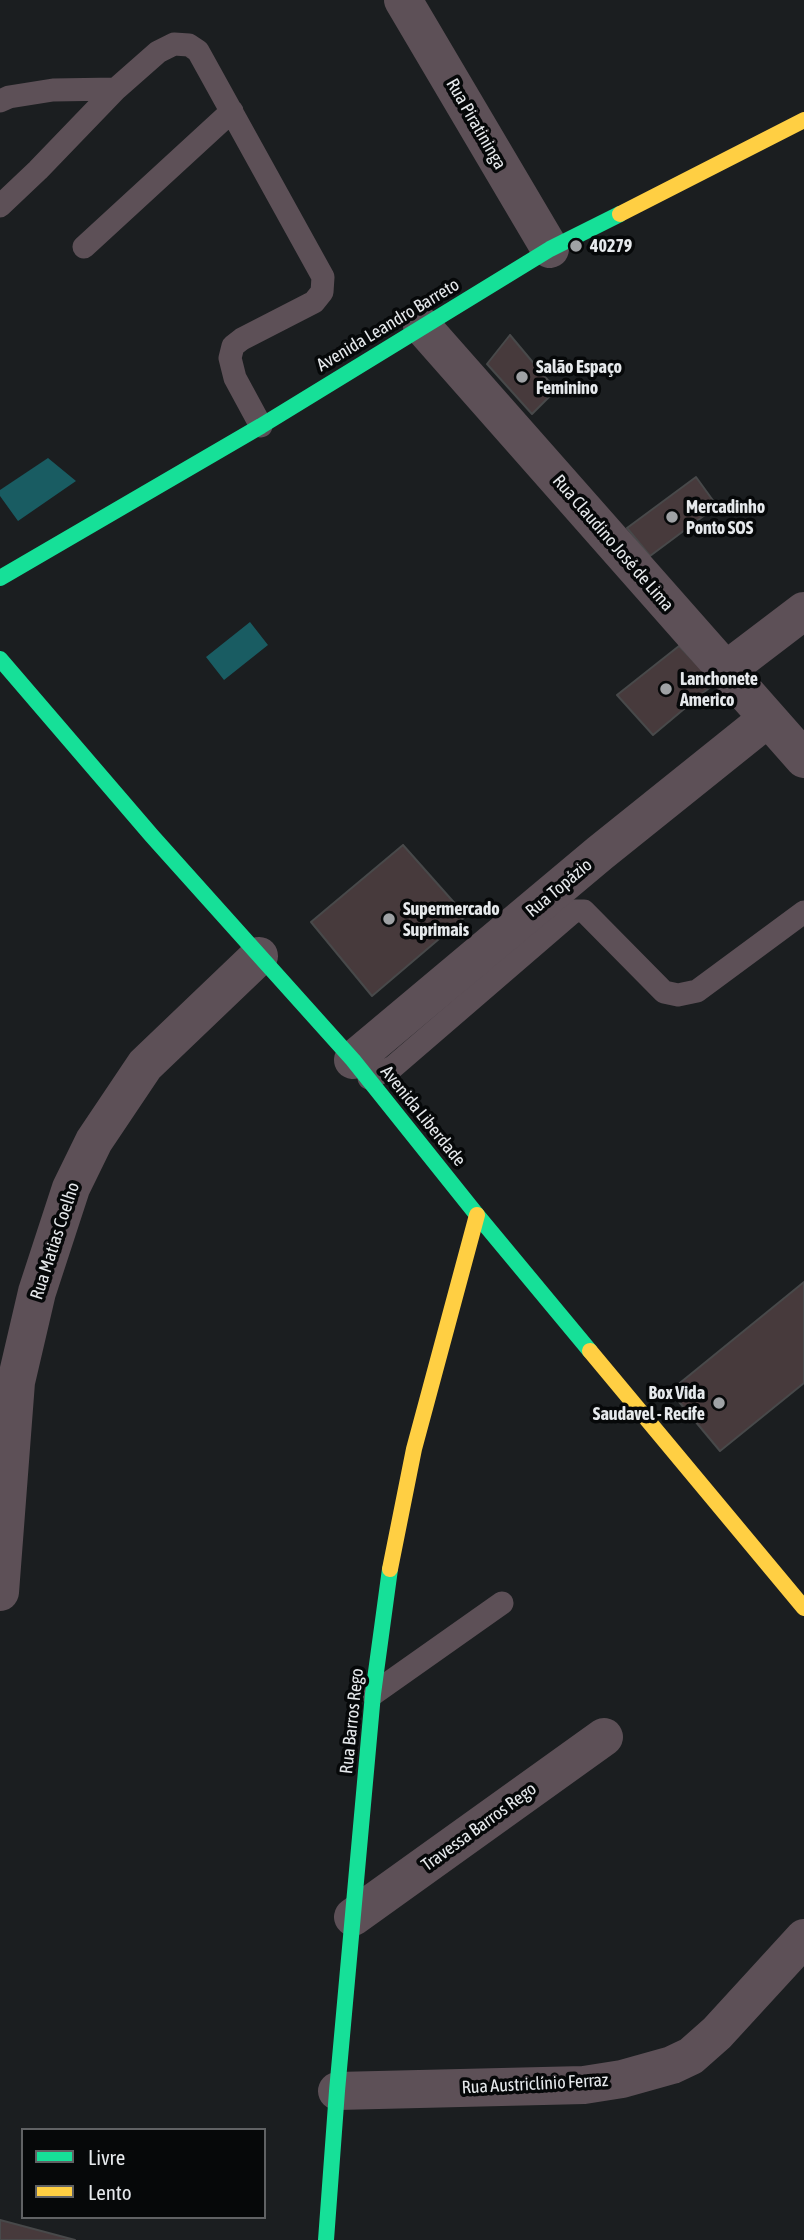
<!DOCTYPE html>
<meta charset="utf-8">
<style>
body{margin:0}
#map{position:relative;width:804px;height:2240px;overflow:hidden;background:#1b1e20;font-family:"Asap Condensed",sans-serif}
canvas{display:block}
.legend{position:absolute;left:21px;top:2128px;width:245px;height:91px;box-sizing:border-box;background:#060809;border:2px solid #606264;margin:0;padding:9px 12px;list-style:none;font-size:21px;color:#e6e9ec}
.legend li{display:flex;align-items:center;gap:14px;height:35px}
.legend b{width:35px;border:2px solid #606264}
</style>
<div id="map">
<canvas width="804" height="2240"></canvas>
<ul class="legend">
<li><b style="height:9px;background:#16e098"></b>Livre</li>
<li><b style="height:9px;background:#ffcf43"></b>Lento</li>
</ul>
</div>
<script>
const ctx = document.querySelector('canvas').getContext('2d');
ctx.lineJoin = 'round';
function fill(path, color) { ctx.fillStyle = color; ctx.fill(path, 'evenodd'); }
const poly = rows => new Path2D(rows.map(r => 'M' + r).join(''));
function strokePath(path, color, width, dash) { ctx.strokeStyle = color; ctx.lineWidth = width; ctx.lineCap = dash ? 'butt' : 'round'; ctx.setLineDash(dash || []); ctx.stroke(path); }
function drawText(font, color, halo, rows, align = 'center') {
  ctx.font = font + ' "Asap Condensed",sans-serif'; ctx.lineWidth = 7; ctx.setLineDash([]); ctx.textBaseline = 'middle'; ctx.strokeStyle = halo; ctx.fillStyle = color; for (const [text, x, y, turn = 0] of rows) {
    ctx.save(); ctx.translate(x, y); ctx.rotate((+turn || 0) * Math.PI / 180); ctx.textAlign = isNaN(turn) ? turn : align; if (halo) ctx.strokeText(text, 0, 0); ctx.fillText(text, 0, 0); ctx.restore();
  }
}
fill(poly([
 [48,458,76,481,18,521,0,496,0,490],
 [250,622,268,645,224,680,206,657]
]), '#195c62');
const building = poly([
 [510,335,556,390,532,414,487,364,510,335],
 [696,477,717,506,650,556,627,528,696,477],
 [679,646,715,683,653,735,617,695,679,646],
 [403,845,466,916,372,996,311,922,403,845],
 [804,1282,804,1383,720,1451,670,1391,804,1282],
 [0,2220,75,2240,0,2240,0,2220]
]);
fill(building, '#473a3c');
strokePath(building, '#48494a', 2);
strokePath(poly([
 [0,101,9,97,53,90,116,89],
 [0,206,38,170,116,89,158,52,174,44,189,45,198,51,323,277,322,292,314,302,242,339,233,346,230,358,235,378,261,426],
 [84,247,232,111],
 [369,1078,393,1067,574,911,584,911,664,992,678,995,697,991,804,912],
 [373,1694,502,1603]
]), '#5d5057', 23);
strokePath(poly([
 [403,0,550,249],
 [422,326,804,759],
 [725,671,804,611],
 [353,1060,600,853,767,719],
 [0,1592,16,1382,37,1292,71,1188,94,1141,145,1065,259,956],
 [353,1917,604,1737],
 [337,2091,584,2085,622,2079,672,2065,691,2056,717,2033,804,1938]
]), '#5d5057', 38);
strokePath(poly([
 [0,578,261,426,550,249,620,214],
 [0,659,152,836,353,1060,477,1215,590,1351],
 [326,2240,337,2091,373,1694,390,1569]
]), '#16e098', 16);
strokePath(poly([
 [620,214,804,120],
 [590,1351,804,1608],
 [390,1569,414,1449,477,1215]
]), '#ffcf43', 16);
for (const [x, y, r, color] of [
 [576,246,7,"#9fa2a5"],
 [522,377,7,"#9fa2a5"],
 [672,517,7,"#9fa2a5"],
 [666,689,7,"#9fa2a5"],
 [389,919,7,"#9fa2a5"],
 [719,1403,7,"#9fa2a5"]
]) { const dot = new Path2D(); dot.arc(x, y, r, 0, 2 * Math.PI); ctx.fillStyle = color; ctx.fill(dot); strokePath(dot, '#060809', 2.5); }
drawText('18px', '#e6e9ec', '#060809', [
 ["Rua Piratininga",476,124,60],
 ["Avenida Leandro Barreto",388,325,-31],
 ["Rua Claudino José de Lima",613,543,49],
 ["Rua Topázio",559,888,-40],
 ["Avenida Liberdade",423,1116,51],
 ["Rua Matias Coelho",55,1241,-72],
 ["Rua Barros Rego",352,1721,-84],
 ["Travessa Barros Rego",479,1827,-36],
 ["Rua Austriclínio Ferraz",535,2084,-3]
]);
drawText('bold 18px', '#e6e9ec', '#060809', [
 ["40279",590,246],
 ["Salão Espaço",536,367],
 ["Feminino",536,388],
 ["Mercadinho",686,507],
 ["Ponto SOS",686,528],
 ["Lanchonete",680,679],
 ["Americo",680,700],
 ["Supermercado",403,909],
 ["Suprimais",403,930],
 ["Box Vida",705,1393,"right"],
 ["Saudavel - Recife",705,1414,"right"]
], 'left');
</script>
